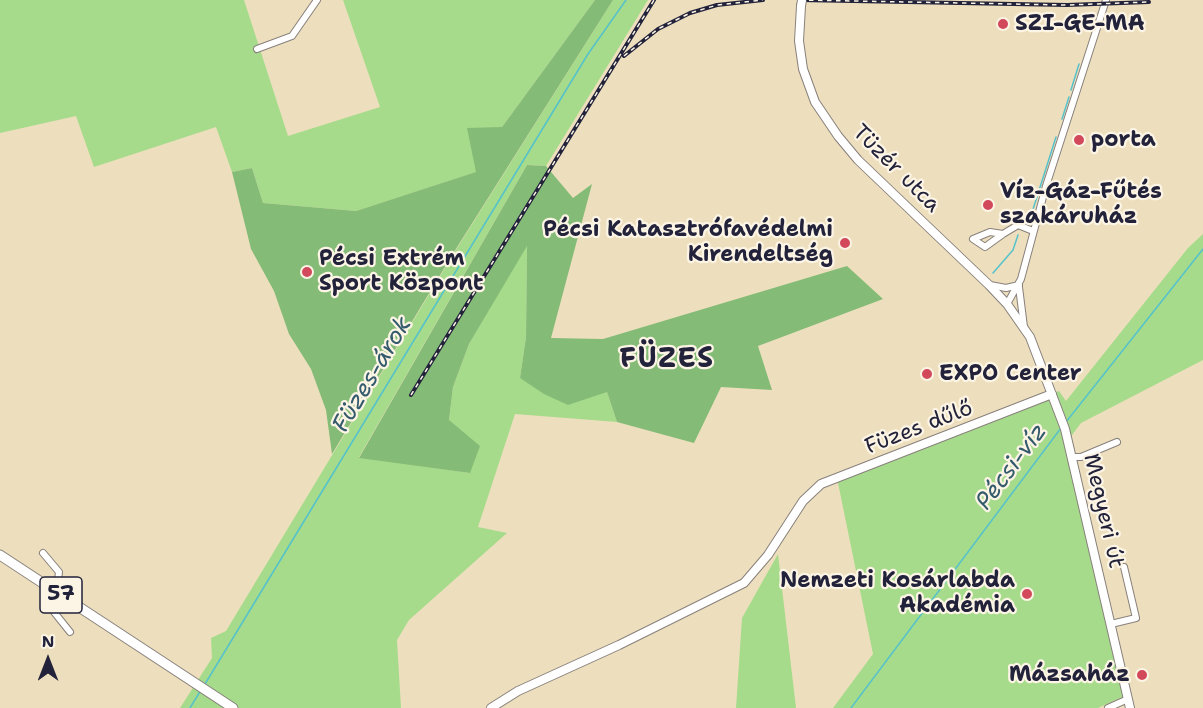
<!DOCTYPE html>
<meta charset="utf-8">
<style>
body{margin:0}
#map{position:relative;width:1203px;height:708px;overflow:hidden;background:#eddfbd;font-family:"Shantell Sans",sans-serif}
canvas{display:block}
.north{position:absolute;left:18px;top:630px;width:60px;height:60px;-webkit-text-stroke:4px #fcf5e5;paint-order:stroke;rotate:0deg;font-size:16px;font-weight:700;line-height:24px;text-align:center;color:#22223b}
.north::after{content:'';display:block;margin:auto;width:21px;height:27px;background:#22223b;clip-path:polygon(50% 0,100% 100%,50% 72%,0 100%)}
</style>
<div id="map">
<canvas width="1203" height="708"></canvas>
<div class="north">N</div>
</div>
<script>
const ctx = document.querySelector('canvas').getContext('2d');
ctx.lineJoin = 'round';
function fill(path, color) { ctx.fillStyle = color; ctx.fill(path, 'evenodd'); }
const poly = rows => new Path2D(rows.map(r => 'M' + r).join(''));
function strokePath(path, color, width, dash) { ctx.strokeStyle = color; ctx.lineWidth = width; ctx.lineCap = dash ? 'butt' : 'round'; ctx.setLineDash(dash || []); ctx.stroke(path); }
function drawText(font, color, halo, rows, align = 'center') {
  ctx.font = font + ' "Shantell Sans",sans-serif'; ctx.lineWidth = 4.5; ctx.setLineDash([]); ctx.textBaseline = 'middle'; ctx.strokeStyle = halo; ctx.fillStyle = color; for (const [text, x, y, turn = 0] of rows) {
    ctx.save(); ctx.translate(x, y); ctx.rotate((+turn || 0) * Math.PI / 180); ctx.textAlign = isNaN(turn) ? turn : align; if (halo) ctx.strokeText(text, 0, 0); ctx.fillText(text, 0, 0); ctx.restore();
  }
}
fill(poly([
 [0,0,244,0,288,136,380,107,343,0,595,0,502,127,477,172,356,211,263,203,252,168,232,172,216,127,94,167,76,116,0,133],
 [613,0,648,0,546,166,527,165,359,457,470,473,449,420,453,387,469,344,527,244,526,337,520,378,607,392,617,422,515,414,478,527,507,533,409,620,397,640,401,708,180,708,212,658,211,638,226,631,454,253],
 [1203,234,1203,360,1081,423,1066,443,1127,695,1098,708,833,708,873,654,837,478,1059,391,1066,401,1188,248],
 [778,554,796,708,736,708,742,618]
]), '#a6db8b');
fill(poly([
 [595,0,613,0,454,252,332,454,326,410,311,369,289,334,274,291,251,249,232,172,252,168,263,203,356,211,476,172,467,128,502,127],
 [527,165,546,166,573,198,592,184,551,338,603,339,847,266,883,299,758,346,772,390,721,387,694,443,617,422,607,392,568,405,544,394,520,378,526,337,527,246,469,344,453,387,449,420,480,446,470,473,359,458]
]), '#84bb77');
strokePath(poly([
 [1071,90,1079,64],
 [1062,119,1069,97],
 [1028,225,1056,137],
 [993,273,1013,250,1018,235],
 [1066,422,1203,249],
 [205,684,588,54,626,0],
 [190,708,201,690],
 [851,708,1061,428]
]), '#55c2cb', 1.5);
const minor = poly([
 [257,49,292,36,317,0],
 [1003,234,985,247,973,239,990,232,1003,234,1018,225,1033,231],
 [990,285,1006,288,1019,285],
 [1019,287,1024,327],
 [1007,304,1021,279,1046,186,1106,0],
 [1072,457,1081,457,1117,442],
 [43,553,59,572,54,612,70,632],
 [1111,624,1136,618,1124,567],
 [1108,708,1128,699]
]);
const tertiary = poly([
 [801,6,799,41,803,69,815,102,838,136,858,160,989,285,1007,304,1030,337,1065,429,1130,708],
 [491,708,518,691,619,645,744,583,768,555,803,501,821,484,1052,394]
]);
const primary = poly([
 [0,555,233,708]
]);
strokePath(minor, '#88807c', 8);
strokePath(tertiary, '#88807c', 10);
strokePath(primary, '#88807c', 11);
strokePath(minor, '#fff', 6);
strokePath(tertiary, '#fff', 8);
strokePath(primary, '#fff', 9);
const rail = poly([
 [800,0,1067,5,1149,2],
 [624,56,658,29,690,13,717,5,763,0],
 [411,395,654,0]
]);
strokePath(rail, '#22223b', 4);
strokePath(rail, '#fcf5e5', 1.5, [4.5]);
const tertiaryBridge = poly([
 [801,6,802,0]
]);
strokePath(tertiaryBridge, '#88807c', 10, []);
strokePath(tertiaryBridge, '#fff', 8);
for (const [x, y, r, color] of [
 [1003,24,6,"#d1495b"],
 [1079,140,6,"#d1495b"],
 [988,205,6,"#d1495b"],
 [845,243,6,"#d1495b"],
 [307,272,6,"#d1495b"],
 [927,374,6,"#d1495b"],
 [1027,594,6,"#d1495b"],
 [1142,675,6,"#d1495b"]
]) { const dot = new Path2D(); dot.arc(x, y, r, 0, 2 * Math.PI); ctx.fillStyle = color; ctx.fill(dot); strokePath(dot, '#fcf5e5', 2); }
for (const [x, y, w] of [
 [61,595,42]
]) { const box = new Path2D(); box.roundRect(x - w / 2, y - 18, w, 36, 4.5); ctx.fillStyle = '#fcf5e5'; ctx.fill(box); strokePath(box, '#22223b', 1.5); }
drawText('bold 21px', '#22223b', null, [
 ["57",61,595]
]);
drawText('bold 22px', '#22223b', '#fcf5e5', [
 ["SZI-GE-MA",1015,24],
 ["porta",1091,140],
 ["Víz-Gáz-Fűtés",1000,192],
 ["szakáruház",1000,217],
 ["Pécsi Katasztrófavédelmi",833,230,"right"],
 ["Kirendeltség",833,255,"right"],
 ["Pécsi Extrém",319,259],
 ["Sport Központ",319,284],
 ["EXPO Center",939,374],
 ["Nemzeti Kosárlabda",1015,581,"right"],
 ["Akadémia",1015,606,"right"],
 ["Mázsaház",1130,675,"right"]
], 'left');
drawText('22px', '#22223b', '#fcf5e5', [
 ["Tüzér utca",896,169,45],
 ["Füzes dűlő",919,428,-21],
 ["Megyeri út",1103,511,77]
]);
drawText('italic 24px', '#345a6d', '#fcf5e5', [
 ["Füzes-árok",373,375,-59],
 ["Pécsi-víz",1012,467,-53]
]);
ctx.letterSpacing = '1.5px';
drawText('bold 28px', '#22223b', '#fcf5e5', [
 ["FÜZES",667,360]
]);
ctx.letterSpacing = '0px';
</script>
